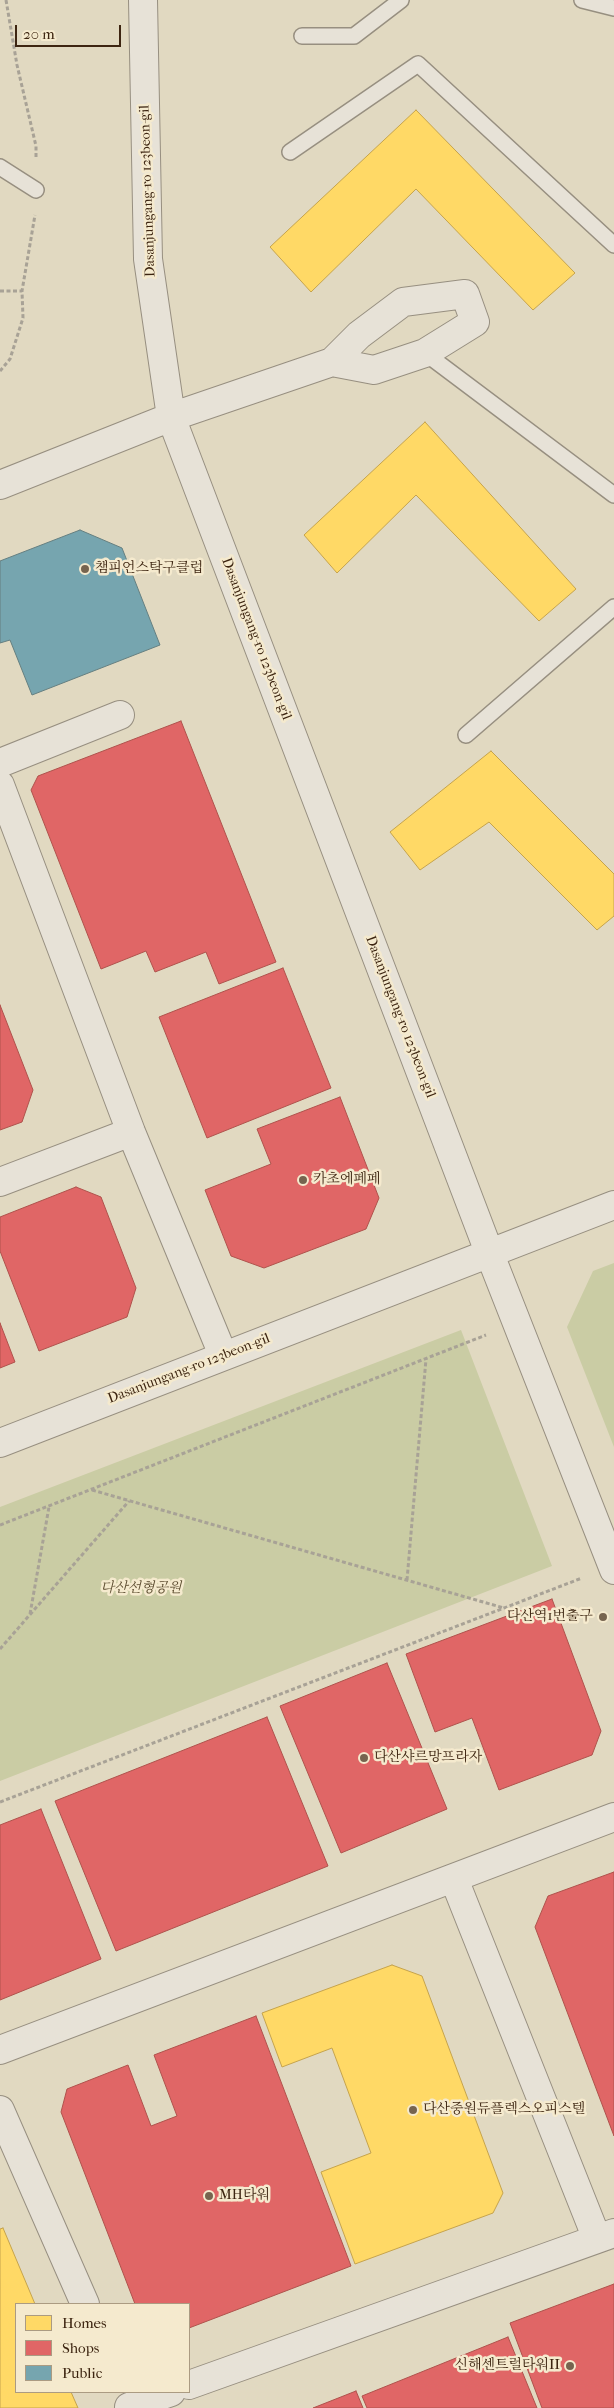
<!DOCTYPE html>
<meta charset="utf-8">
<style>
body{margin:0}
#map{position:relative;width:614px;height:2408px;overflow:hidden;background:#e1d9c1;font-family:"IM FELL French Canon",serif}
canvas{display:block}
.legend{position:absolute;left:15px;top:2303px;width:175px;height:90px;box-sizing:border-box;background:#f5eace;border:1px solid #ab9b82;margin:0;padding:6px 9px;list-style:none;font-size:15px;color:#3d2511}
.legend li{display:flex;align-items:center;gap:10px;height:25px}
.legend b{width:25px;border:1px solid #ab9b82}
.scale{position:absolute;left:15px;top:25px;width:106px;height:22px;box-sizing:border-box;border:2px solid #3d2511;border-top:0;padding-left:6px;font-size:15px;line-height:18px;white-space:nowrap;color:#3d2511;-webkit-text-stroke:4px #f5eace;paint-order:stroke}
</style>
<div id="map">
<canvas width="614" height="2408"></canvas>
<ul class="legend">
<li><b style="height:14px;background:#ffd966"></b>Homes</li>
<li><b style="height:14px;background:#e06666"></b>Shops</li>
<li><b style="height:14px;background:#76a5af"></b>Public</li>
</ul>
<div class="scale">20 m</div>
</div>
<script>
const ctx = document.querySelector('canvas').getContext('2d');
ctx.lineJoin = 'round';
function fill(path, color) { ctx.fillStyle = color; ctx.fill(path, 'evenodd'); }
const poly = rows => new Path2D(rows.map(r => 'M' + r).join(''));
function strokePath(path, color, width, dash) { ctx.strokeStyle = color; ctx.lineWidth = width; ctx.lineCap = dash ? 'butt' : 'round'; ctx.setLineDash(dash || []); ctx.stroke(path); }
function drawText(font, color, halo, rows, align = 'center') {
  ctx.font = font + ' "IM FELL French Canon","Noto Serif KR",serif'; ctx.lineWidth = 5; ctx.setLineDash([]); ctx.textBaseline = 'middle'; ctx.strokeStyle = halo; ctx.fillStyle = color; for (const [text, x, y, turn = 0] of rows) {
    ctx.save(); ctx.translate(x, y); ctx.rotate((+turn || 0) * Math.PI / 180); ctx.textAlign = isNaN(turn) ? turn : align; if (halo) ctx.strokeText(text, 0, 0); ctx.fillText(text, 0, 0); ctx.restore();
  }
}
fill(poly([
 [614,1263,614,1447,567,1327,593,1271],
 [461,1330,552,1566,0,1781,0,1507]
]), '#cacca4');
const homes = poly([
 [416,110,575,273,533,310,416,189,311,292,270,247,416,110],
 [425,422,576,589,539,621,416,495,337,573,304,535,425,422],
 [491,751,614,874,614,916,597,930,489,822,420,870,390,832,491,751],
 [392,1965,422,1976,503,2193,493,2213,355,2264,321,2172,371,2153,332,2048,282,2067,262,2013,392,1965],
 [3,2228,35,2304,16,2304,16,2392,71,2392,78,2408,0,2408,0,2229,3,2228]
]);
fill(homes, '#ffd966');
strokePath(homes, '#c5a34c', 1);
const shops = poly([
 [181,721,276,962,219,984,206,952,155,972,146,951,101,969,31,790,38,776,181,721],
 [283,968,331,1088,207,1138,159,1017,283,968],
 [0,1005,33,1090,22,1122,0,1130,0,1005],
 [340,1097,379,1198,366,1229,264,1268,231,1256,205,1190,271,1164,257,1129,340,1097],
 [76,1187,101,1197,136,1288,127,1317,39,1351,0,1251,0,1217,76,1187],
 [0,1323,15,1362,0,1368,0,1323],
 [552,1599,601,1731,592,1755,499,1790,472,1718,435,1732,406,1654,552,1599],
 [387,1663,447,1809,341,1853,280,1706,387,1663],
 [267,1717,328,1866,116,1951,55,1801,267,1717],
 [41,1809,101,1959,0,2000,0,1825,41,1809],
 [614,1872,614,2136,535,1927,548,1896,614,1872],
 [256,2016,351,2266,189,2328,189,2304,135,2304,61,2112,67,2089,128,2065,151,2126,177,2116,154,2055,256,2016],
 [614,2284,614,2408,542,2408,510,2323,614,2284],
 [508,2337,537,2408,367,2408,362,2396,508,2337],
 [356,2391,363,2408,313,2408,356,2391]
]);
fill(shops, '#e06666');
strokePath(shops, '#af524c', 1);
const public = poly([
 [80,530,122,548,160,645,32,695,10,640,0,643,0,561,80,530]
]);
fill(public, '#76a5af');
strokePath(public, '#657f80', 1);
const service = poly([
 [582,0,614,8],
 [302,36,354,36,401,0],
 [290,152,418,64,614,245],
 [0,167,36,190],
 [425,353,614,495],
 [466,735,614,607]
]);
const minor = poly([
 [143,0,148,259,171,417,489,1252,614,1570],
 [0,485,171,417,332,362,359,335,403,302,465,294,475,322,425,353,374,370,332,362],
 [0,763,120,715],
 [0,785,131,1132,223,1355],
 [0,1182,131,1132],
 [0,1443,614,1205],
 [454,1879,597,2239],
 [0,2050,614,1817],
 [0,2110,85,2304],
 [189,2385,614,2233],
 [129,2407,171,2392]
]);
strokePath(service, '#978f80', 18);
strokePath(minor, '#978f80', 30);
strokePath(poly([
 [6,0,17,65,36,146,36,159],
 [0,291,22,291],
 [0,371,10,359,23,318,22,291,35,215],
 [92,1490,504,1608],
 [0,1525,486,1335],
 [407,1580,426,1359],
 [30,1614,49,1507],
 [0,1649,129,1501],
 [0,1802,582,1578]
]), '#a8a296', 3, [4, 2.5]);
strokePath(service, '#e7e2d7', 15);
strokePath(minor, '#e7e2d7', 28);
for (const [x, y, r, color] of [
 [85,569,5,"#76644f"],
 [303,1180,5,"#76644f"],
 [603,1617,5,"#76644f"],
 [364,1758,5,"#76644f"],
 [413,2110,5,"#76644f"],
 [209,2196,5,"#76644f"],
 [570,2366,5,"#76644f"]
]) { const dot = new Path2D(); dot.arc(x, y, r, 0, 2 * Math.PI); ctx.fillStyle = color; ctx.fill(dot); strokePath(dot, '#f5eace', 2); }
drawText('14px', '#3d2511', '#f5eace', [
 ["Dasanjungang-ro 123beon-gil",148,191,-92],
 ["Dasanjungang-ro 123beon-gil",256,639,69],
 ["Dasanjungang-ro 123beon-gil",400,1017,69],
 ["Dasanjungang-ro 123beon-gil",189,1369,-21]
]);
drawText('14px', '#3d2511', '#f5eace', [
 ["챔피언스탁구클럽",95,569],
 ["카초에페페",313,1180],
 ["다산역1번출구",593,1617,"right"],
 ["다산샤르망프라자",374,1758],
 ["다산중원듀플렉스오피스텔",423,2110],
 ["MH타워",219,2196],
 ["신해센트럴타워II",560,2366,"right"]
], 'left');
drawText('italic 14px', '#5c4c30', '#f5eace', [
 ["다산선형공원",141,1589]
]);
</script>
